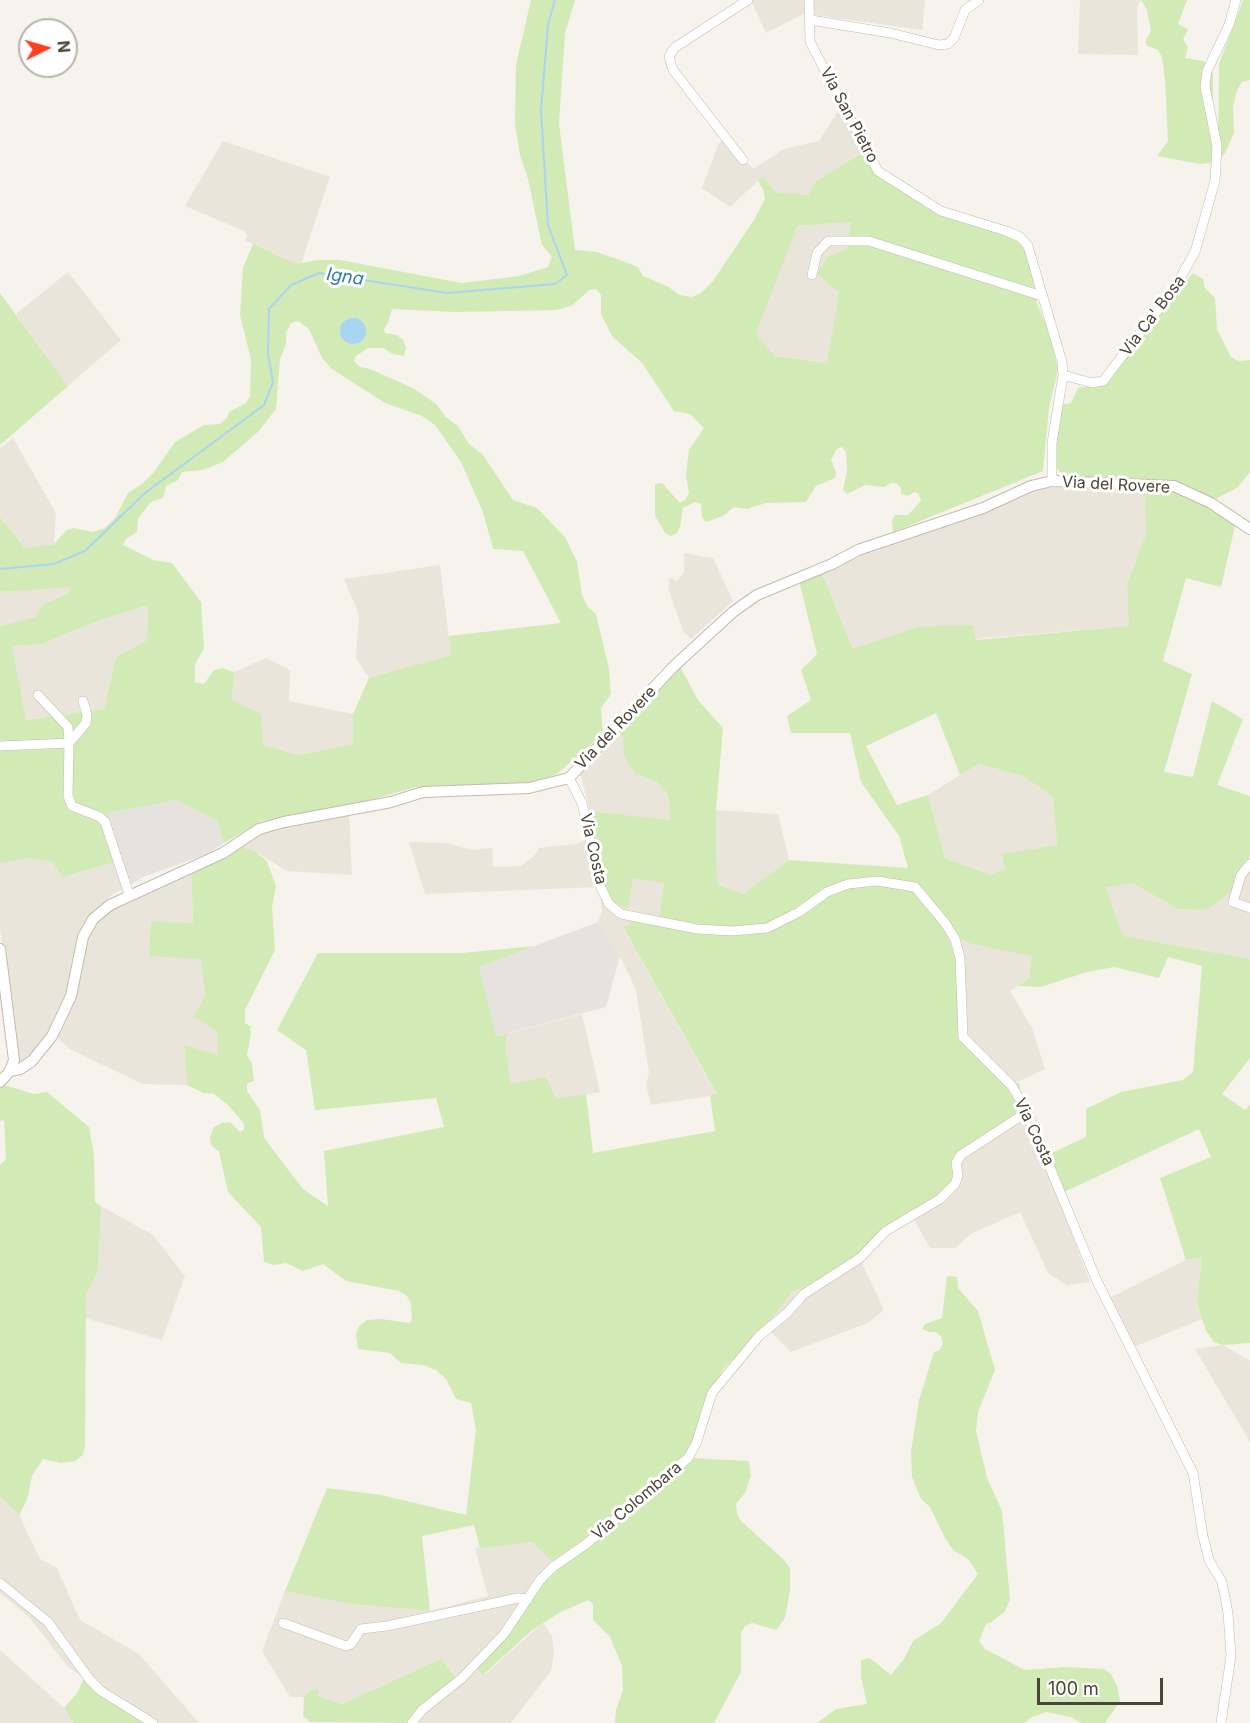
<!DOCTYPE html>
<style>
body{margin:0}
#map{position:relative;width:1250px;height:1723px;overflow:hidden;background:#f6f3ec;font-family:Inter,sans-serif}
canvas{display:block}
.north{position:absolute;left:18px;top:18px;width:60px;height:60px;box-sizing:border-box;background:#fff;border:2px solid #b7b4b0;border-radius:50%;rotate:85deg;font-size:16px;font-weight:700;line-height:24px;text-align:center;color:#4b4439}
.north::after{content:'';display:block;margin:auto;width:21px;height:27px;background:#fc3f1d;clip-path:polygon(50% 0,100% 100%,50% 72%,0 100%)}
.scale{position:absolute;left:1037px;top:1678px;width:126px;height:27px;box-sizing:border-box;border:3px solid #4b4439;border-top:0;padding-left:8px;font-size:18px;line-height:21px;white-space:nowrap;color:#4b4439;-webkit-text-stroke:4px #fff;paint-order:stroke}
</style>
<div id="map">
<canvas width="1250" height="1723"></canvas>
<div class="north">N</div>
<div class="scale">100 m</div>
</div>
<script>
const ctx = document.querySelector('canvas').getContext('2d');
ctx.lineJoin = 'round';
function fill(path, color) { ctx.fillStyle = color; ctx.fill(path, 'evenodd'); }
const poly = rows => new Path2D(rows.map(r => 'M' + r).join(''));
function strokePath(path, color, width, dash) { ctx.strokeStyle = color; ctx.lineWidth = width; ctx.lineCap = dash ? 'butt' : 'round'; ctx.setLineDash(dash || []); ctx.stroke(path); }
function drawText(font, color, halo, rows, align = 'center') {
  ctx.font = font + ' Inter,sans-serif'; ctx.lineWidth = 6; ctx.setLineDash([]); ctx.textBaseline = 'middle'; ctx.strokeStyle = halo; ctx.fillStyle = color; for (const [text, x, y, turn = 0] of rows) {
    ctx.save(); ctx.translate(x, y); ctx.rotate((+turn || 0) * Math.PI / 180); ctx.textAlign = isNaN(turn) ? turn : align; if (halo) ctx.strokeText(text, 0, 0); ctx.fillText(text, 0, 0); ctx.restore();
  }
}
fill(poly([
 [751,0,806,0,807,12,766,33],
 [813,0,925,0,922,30,815,15],
 [1080,0,1141,0,1137,7,1138,55,1078,54],
 [840,108,864,152,816,181,808,195,775,192,763,176,730,207,702,188,718,145,726,136,753,169,784,149,819,141],
 [223,141,330,177,301,264,296,264,246,241,247,235,244,231,185,206],
 [851,222,846,249,827,257,817,274,839,293,828,363,775,356,756,334,796,226],
 [68,272,121,340,68,386,16,314],
 [13,438,56,513,54,544,25,548,0,517,0,449],
 [1144,486,1146,534,1127,584,1130,626,853,649,821,571,978,504,1041,488],
 [684,553,713,558,733,601,691,639,683,631,668,588,670,578,677,581,684,572],
 [440,565,451,655,369,678,356,658,359,615,344,579],
 [72,586,68,592,44,604,35,617,0,626,0,592],
 [148,605,147,640,116,657,104,709,26,720,12,646,42,644,97,621],
 [266,658,290,670,289,701,353,714,353,744,298,755,263,745,232,700,234,672],
 [617,730,623,737,629,765,635,773,657,782,668,794,670,820,590,811,578,766],
 [978,764,1023,776,1053,797,1057,845,1002,854,1005,869,991,875,945,858,928,795],
 [716,810,778,814,789,860,743,894,717,884],
 [349,814,352,875,287,871,255,851,239,845,265,828],
 [591,837,633,877,664,882,658,922,630,918,630,925,623,928,717,1095,651,1105,646,1084,649,1073,636,990,620,956,598,922,602,911,599,887,425,894,409,842,447,843,472,850,492,848,493,867,521,866,534,856,539,848,576,844],
 [1250,855,1250,959,1123,936,1106,888,1132,883,1178,909,1207,910,1239,886],
 [29,858,52,862,63,877,121,860,130,885,110,896,84,923,71,963,68,993,57,1024,32,1057,18,1066,0,929,0,863],
 [191,868,193,923,149,955,201,959,205,996,195,1016,217,1032,218,1055,184,1046,187,1085,142,1084,70,1049,56,1037,63,1027,75,995,84,940,101,914],
 [955,936,968,943,1033,956,1029,978,1010,991,1032,1028,1045,1069,1015,1083,960,1034,948,938],
 [582,1014,600,1092,556,1100,511,1084,505,1044,509,1033],
 [1027,1119,1057,1195,1090,1282,1067,1285,1048,1273,1020,1212,971,1234,955,1248,930,1248,910,1212,921,1204,953,1154],
 [101,1206,153,1235,185,1276,162,1340,85,1318,86,1295,98,1271],
 [1202,1257,1197,1303,1202,1319,1129,1349,1105,1300,1186,1260],
 [861,1261,884,1310,868,1323,791,1352,766,1327,792,1292],
 [1223,1345,1250,1361,1250,1442,1195,1349],
 [0,1496,19,1515,40,1559,57,1568,80,1620,139,1654,199,1723,144,1723,67,1666,29,1617,0,1593],
 [532,1542,557,1567,476,1664,484,1675,543,1623,552,1636,554,1653,551,1671,511,1723,407,1723,456,1678,441,1659,342,1704,318,1696,318,1688,304,1697,290,1697,262,1651,285,1591,352,1604,430,1611,488,1596,475,1548],
 [0,1650,64,1708,73,1723,0,1723]
]), '#eae5da');
fill(poly([
 [177,800,217,821,224,843,207,854,143,877,130,885,106,813],
 [598,922,620,956,606,1007,496,1036,479,967]
]), '#e6e2dd');
fill(poly([
 [531,0,575,0,565,33,559,124,575,250,597,252,628,263,638,267,643,276,669,287,679,295,692,297,701,293,713,281,754,220,765,199,764,191,758,181,763,176,775,192,808,195,816,181,864,152,876,172,944,215,1013,235,1028,254,1037,303,1050,335,1058,370,1049,408,1043,471,893,532,892,520,895,515,908,515,921,501,919,494,914,492,908,496,901,494,901,488,896,483,890,483,884,487,865,485,847,494,843,490,847,471,846,452,842,447,837,449,831,460,836,472,835,478,816,486,806,502,766,503,747,509,734,507,723,516,706,522,702,517,701,504,695,502,683,508,680,527,677,533,671,536,665,533,655,516,655,484,662,483,680,503,685,500,689,494,686,475,689,450,704,428,690,414,674,411,642,363,612,336,601,314,601,295,596,289,589,290,573,305,557,310,456,312,392,309,388,323,384,329,385,333,397,335,403,340,406,347,404,356,393,354,383,348,368,348,356,356,354,361,360,367,370,369,413,388,436,404,446,417,458,426,469,444,483,455,513,500,537,508,565,537,577,562,582,595,588,607,596,614,609,669,611,694,601,708,603,734,557,774,535,782,416,787,342,808,262,821,224,843,217,821,177,800,107,813,121,860,63,877,52,862,29,858,0,863,0,626,35,617,44,604,68,593,71,587,0,592,0,517,25,548,54,544,66,531,73,528,93,532,105,528,115,518,128,493,142,484,154,472,175,442,204,425,220,424,227,418,229,412,246,403,250,396,251,360,240,315,243,268,253,244,296,264,318,260,340,260,462,283,519,276,548,267,552,257,542,245,528,179,520,155,515,124,516,65],
 [851,222,846,249,827,257,817,274,839,293,827,363,775,356,756,334,797,226],
 [298,321,309,329,322,358,332,369,385,403,422,416,435,425,461,462,483,512,493,549,523,551,561,623,449,636,451,655,369,678,353,714,353,744,298,755,263,745,261,714,232,700,234,672,223,668,214,670,204,684,195,682,195,664,204,649,201,602,172,563,153,560,123,545,126,539,137,532,138,519,143,512,151,502,163,498,166,486,178,480,182,472,203,470,223,462,259,431,276,409,280,359,286,344,286,333,291,323],
 [148,605,147,640,116,657,104,709,26,720,12,646,42,644,97,621],
 [1141,0,1187,0,1178,24,1188,29,1183,40,1188,47,1185,58,1204,61,1212,74,1213,71,1213,163,1200,164,1157,156,1168,141,1165,80,1162,57,1158,50,1148,46,1145,42,1151,31,1147,10],
 [1243,0,1250,0,1250,80,1242,82,1237,90,1233,107,1234,133,1225,153,1218,160,1219,64],
 [1193,273,1203,279,1205,288,1215,298,1217,329,1231,357,1239,361,1250,360,1250,472,1237,488,1215,499,1184,485,1158,479,1065,478,1057,468,1054,456,1057,406,1071,403,1078,388,1109,382,1130,347],
 [0,293,68,386,0,445],
 [1144,486,1182,492,1236,522,1221,587,1186,578,1163,661,1192,674,1164,772,1193,777,1212,701,1243,719,1217,785,1250,796,1250,855,1239,886,1207,910,1178,909,1132,883,1106,888,1123,936,1250,959,1250,1058,1222,1094,1245,1110,1250,1105,1250,1343,1223,1345,1214,1342,1206,1331,1197,1303,1202,1257,1186,1260,1160,1178,1211,1157,1199,1129,1064,1192,1050,1154,1086,1137,1086,1109,1121,1092,1183,1080,1193,1072,1202,966,1168,957,1159,978,1114,967,1087,972,1041,987,1018,986,1029,978,1032,956,968,943,955,936,948,938,957,963,960,1034,1015,1083,1019,1083,1027,1119,954,1154,952,1181,940,1194,901,1218,861,1261,792,1292,766,1327,723,1369,691,1458,749,1461,751,1475,745,1493,736,1504,737,1513,740,1520,784,1560,790,1568,790,1590,785,1618,776,1630,752,1623,745,1626,741,1633,741,1672,714,1723,615,1723,616,1710,623,1690,622,1666,610,1637,593,1620,593,1604,588,1600,559,1613,531,1631,483,1675,475,1664,557,1567,532,1542,480,1548,474,1525,422,1536,430,1611,352,1604,285,1591,327,1488,381,1495,466,1515,476,1429,471,1403,456,1399,446,1379,436,1370,423,1365,401,1363,390,1353,358,1349,356,1334,359,1326,367,1320,381,1319,409,1323,412,1320,411,1304,407,1296,399,1291,346,1281,323,1264,303,1271,286,1263,274,1265,264,1262,261,1227,228,1192,219,1152,211,1145,210,1137,214,1127,222,1123,230,1122,240,1132,244,1130,244,1124,228,1105,214,1094,203,1093,187,1085,184,1045,218,1055,217,1032,194,1016,205,996,201,959,149,956,151,922,193,923,191,868,239,845,255,851,267,861,276,886,272,907,275,950,245,1010,245,1023,250,1026,251,1033,247,1055,252,1064,254,1081,247,1084,247,1091,260,1110,264,1137,273,1150,303,1189,328,1206,324,1151,444,1127,436,1098,315,1110,306,1050,277,1030,318,953,461,953,535,946,479,967,496,1036,509,1033,505,1044,511,1084,546,1077,556,1099,586,1094,593,1153,715,1131,710,1095,717,1094,623,927,630,925,630,918,658,922,664,883,633,878,628,908,617,905,599,887,590,811,670,820,668,794,657,782,635,773,629,765,624,756,623,737,617,730,678,663,698,700,723,728,716,810,717,884,743,894,789,860,908,868,899,836,861,782,850,733,791,733,787,716,811,700,801,670,817,654,799,581,821,571,853,649,918,627,972,625,976,640,1129,626,1127,584,1146,534],
 [936,713,960,775,979,764,1023,776,1053,797,1057,845,1002,854,1005,869,991,875,945,858,928,795,897,805,866,746],
 [4,1085,34,1094,47,1092,89,1127,94,1155,95,1202,101,1206,98,1271,86,1295,85,1446,83,1455,75,1461,61,1463,43,1459,32,1476,27,1500,19,1515,0,1496,0,1165,6,1159,4,1120,0,1121,0,1088],
 [947,1276,957,1277,958,1288,978,1311,995,1370,978,1412,976,1431,987,1478,1002,1511,1010,1600,1005,1611,992,1622,986,1624,979,1641,985,1649,1025,1670,1065,1667,1104,1669,1111,1674,1117,1686,1120,1701,1105,1723,1081,1723,1071,1717,1046,1712,1032,1717,1024,1723,817,1723,836,1709,867,1704,861,1677,861,1660,870,1658,891,1675,904,1659,913,1641,941,1623,978,1574,968,1559,954,1551,945,1538,930,1507,921,1499,912,1477,911,1452,919,1400,934,1352,940,1350,943,1343,941,1336,936,1332,929,1332,922,1329,925,1324,942,1318],
 [441,1659,456,1678,407,1723,310,1722,303,1716,304,1697,313,1689,318,1688,318,1696,342,1704],
 [84,1678,144,1723,73,1723,64,1708,77,1693]
]), '#d2eab5');
fill(poly([
 '340 331a13 13 0 1 1 26 0a13 13 0 1 1-26 0Z'
]), '#a9d4f2');
strokePath(poly([
 [0,569,54,564,85,551,145,493,264,405,273,382,268,354,269,309,291,285,319,273,447,293,555,284,567,275,548,225,541,111,548,25,555,0]
]), '#a9d4f2', 2);
const minor = poly([
 [809,0,810,42,878,171,941,211,1006,231,1020,237,1028,246,1062,362,1063,375,1052,443,1052,481],
 [811,20,890,33,939,45,948,44,954,38,965,10,979,0],
 [743,160,673,70,669,57,674,48,748,0],
 [812,275,817,253,828,241,869,241,1042,296],
 [1063,375,1092,383,1103,381,1174,289,1195,252,1215,181,1217,146,1205,86,1207,71,1229,25,1236,0],
 [38,695,68,727,69,743],
 [69,743,86,723,87,715,83,701],
 [0,746,69,743,68,796,72,806,100,817,105,822,129,894],
 [569,778,582,803,601,888,609,904,621,914,697,929,732,931,767,928,799,912,827,892,848,884,877,881,915,887,945,923,955,939,960,958,963,1037,1012,1086,1027,1112,1096,1279,1193,1473,1203,1536,1209,1560,1222,1582,1228,1613,1231,1656,1221,1723],
 [1250,864,1241,875,1233,902,1250,908],
 [0,1583,48,1622,90,1680,101,1691,153,1723],
 [283,1623,346,1646,351,1644,361,1629,387,1626,518,1598,528,1599],
 [412,1723,422,1710,462,1678,504,1634,540,1580,553,1567,586,1544,688,1458,696,1444,712,1393,759,1336,787,1313,804,1294,860,1258,886,1231,940,1199,955,1184,958,1176,956,1163,961,1155,1027,1112]
]);
const tertiary = poly([
 [0,949,14,1060,10,1071,0,1082],
 [10,1071,20,1069,32,1061,52,1036,71,996,83,937,93,919,110,905,223,853,259,829,284,822,391,802,423,792,529,788,569,778,673,667,733,612,757,595,832,564,858,550,983,508,1031,486,1052,481,1174,486,1211,503,1250,529]
]);
strokePath(minor, '#c2bbae', 10);
strokePath(tertiary, '#c2bbae', 12);
strokePath(minor, '#fff', 9);
strokePath(tertiary, '#fff', 10);
drawText('16px', '#4b4439', '#fff', [
 ["Via San Pietro",849,115,62],
 ["Via Ca' Bosa",1153,316,-53],
 ["Via del Rovere",1116,485,3],
 ["Via del Rovere",616,728,-46],
 ["Via Costa",593,849,77],
 ["Via Costa",1034,1132,65],
 ["Via Colombara",637,1501,-40]
]);
drawText('italic 18px', '#2e7ab2', '#fff', [
 ["Igna",345,277,8]
]);
</script>
